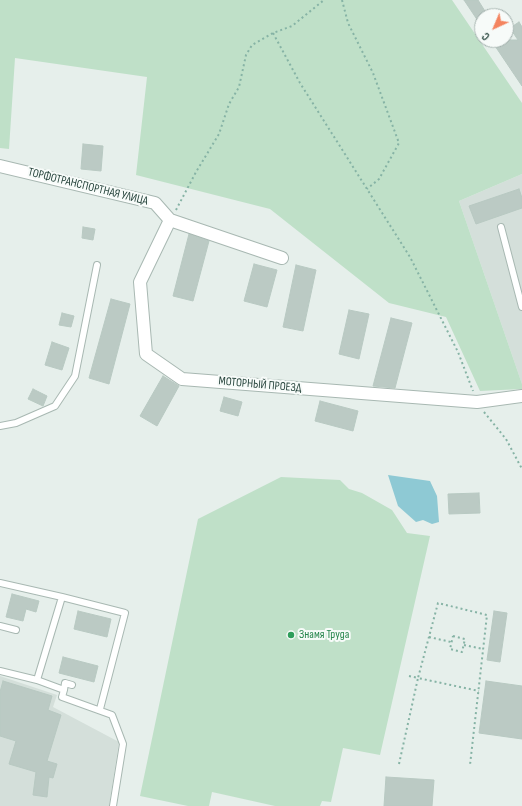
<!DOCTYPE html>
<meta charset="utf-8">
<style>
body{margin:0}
#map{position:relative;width:522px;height:806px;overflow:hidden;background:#e6efeb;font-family:"Sofia Sans Condensed",sans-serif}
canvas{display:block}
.north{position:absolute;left:474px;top:8px;width:40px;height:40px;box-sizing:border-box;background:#f7fbf9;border:1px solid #a3b1ad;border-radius:50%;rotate:224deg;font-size:11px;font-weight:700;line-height:16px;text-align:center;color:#24423a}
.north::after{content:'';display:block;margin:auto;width:14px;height:18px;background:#f4845f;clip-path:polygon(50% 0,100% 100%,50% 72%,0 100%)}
</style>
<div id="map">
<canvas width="522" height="806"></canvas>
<div class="north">С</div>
</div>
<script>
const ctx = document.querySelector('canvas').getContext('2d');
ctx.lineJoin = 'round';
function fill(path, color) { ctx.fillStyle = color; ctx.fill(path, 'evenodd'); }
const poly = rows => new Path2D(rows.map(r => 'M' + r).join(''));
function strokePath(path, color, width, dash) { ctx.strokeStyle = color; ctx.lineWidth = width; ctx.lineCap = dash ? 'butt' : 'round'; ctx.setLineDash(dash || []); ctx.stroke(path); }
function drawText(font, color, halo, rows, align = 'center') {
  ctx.font = font + ' "Sofia Sans Condensed",sans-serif'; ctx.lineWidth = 4; ctx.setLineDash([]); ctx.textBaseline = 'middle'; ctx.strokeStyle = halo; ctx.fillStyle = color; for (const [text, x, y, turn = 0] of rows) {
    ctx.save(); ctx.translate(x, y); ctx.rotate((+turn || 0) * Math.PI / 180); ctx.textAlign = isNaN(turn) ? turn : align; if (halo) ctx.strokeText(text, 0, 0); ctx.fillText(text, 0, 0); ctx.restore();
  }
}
fill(poly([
 [522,174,522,384,459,201],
 [0,676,57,695,53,707,119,742,109,806,0,806]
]), '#d4dfda');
fill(poly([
 [0,0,452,0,522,103,522,174,459,201,522,384,522,389,480,391,446,317,389,303,270,209,136,175,147,77,15,58,9,149,0,148],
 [281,477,340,480,349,489,362,493,392,510,407,533,430,536,380,755,343,748,331,802,322,801,320,806,275,806,212,792,209,806,188,806,140,796,198,519]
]), '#bfe0c8');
fill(poly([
 [388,475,430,481,437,496,439,522,432,524,423,520,416,522,398,506]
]), '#8ec9d4');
const building = poly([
 [464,0,478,0,488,16,482,16,482,27,464,0],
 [519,22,522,27,522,86,491,40,518,40,510,28,519,22],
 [83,144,103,146,101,171,81,169,83,144],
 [519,189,522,198,522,208,476,224,469,206,519,189],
 [83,227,95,229,93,240,82,238,83,227],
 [189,234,209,241,193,301,173,296,189,234],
 [254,264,277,270,267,307,244,301,254,264],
 [296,265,316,270,303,331,283,327,296,265],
 [111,299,130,304,109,384,89,378,111,299],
 [349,310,369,314,359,359,339,354,349,310],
 [62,313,74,316,71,327,59,325,62,313],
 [391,318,412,323,395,388,373,386,391,318],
 [52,342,69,348,62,370,45,365,52,342],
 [163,376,179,386,157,426,140,416,163,376],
 [33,389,47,396,43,406,28,399,33,389],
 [224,397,242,402,238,416,220,411,224,397],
 [320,401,358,411,353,431,315,421,320,401],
 [479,493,480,513,449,514,448,494,479,493],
 [12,594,39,601,36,612,26,609,23,621,6,617,12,594],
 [78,611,111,619,107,637,74,629,78,611],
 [494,611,507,613,500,662,487,660,494,611],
 [63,657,98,666,94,682,59,673,63,657],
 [3,681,52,696,48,710,61,715,47,761,57,764,53,778,49,777,47,797,33,795,36,772,9,764,16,741,0,736,0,692,3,681],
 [486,681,522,686,522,739,479,733,486,681],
 [386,777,434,780,432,806,384,806,386,777]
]);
fill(building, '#bbcac4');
strokePath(building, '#b8c9c2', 1);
const service = poly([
 [501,227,522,307],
 [0,426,16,423,55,406,75,376,97,265],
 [0,583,62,597],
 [0,626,16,630],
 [0,671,37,680],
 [64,690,65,683,72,685],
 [100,709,125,613,62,597,37,680,64,690,62,697,112,715,123,744,113,806]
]);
const minor = poly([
 [0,166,155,203,170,220,282,258],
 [170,220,140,282,146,354,182,379,477,402,522,396]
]);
strokePath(service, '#a8b8b2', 8);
strokePath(minor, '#a8b8b2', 14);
strokePath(poly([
 [342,0,348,23,373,73,399,143,379,179,367,189],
 [273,33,300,83,410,257,458,352,473,391],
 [176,210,196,172,219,134,229,104,239,87,246,55,252,45,273,33,292,26,324,0],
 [484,412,506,439,522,469],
 [453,636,465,639,462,652,450,649,453,636],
 [429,637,451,642],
 [464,645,483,649],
 [409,676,418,678,438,603,487,615,470,765],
 [399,764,418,678,479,691]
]), '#86b3a5', 2, [2, 3]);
strokePath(service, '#fff', 6);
strokePath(minor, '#fff', 12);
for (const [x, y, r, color] of [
 [291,635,4,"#2e9e5b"]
]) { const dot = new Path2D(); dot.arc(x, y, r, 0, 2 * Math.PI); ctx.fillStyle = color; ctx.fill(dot); strokePath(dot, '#f7fbf9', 1.5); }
drawText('12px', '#24423a', '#f7fbf9', [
 ["ТОРФОТРАНСПОРТНАЯ УЛИЦА",88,187,14],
 ["МОТОРНЫЙ ПРОЕЗД",260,385,5]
]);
drawText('12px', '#27864d', '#f7fbf9', [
 ["Знамя Труда",299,635]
], 'left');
</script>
